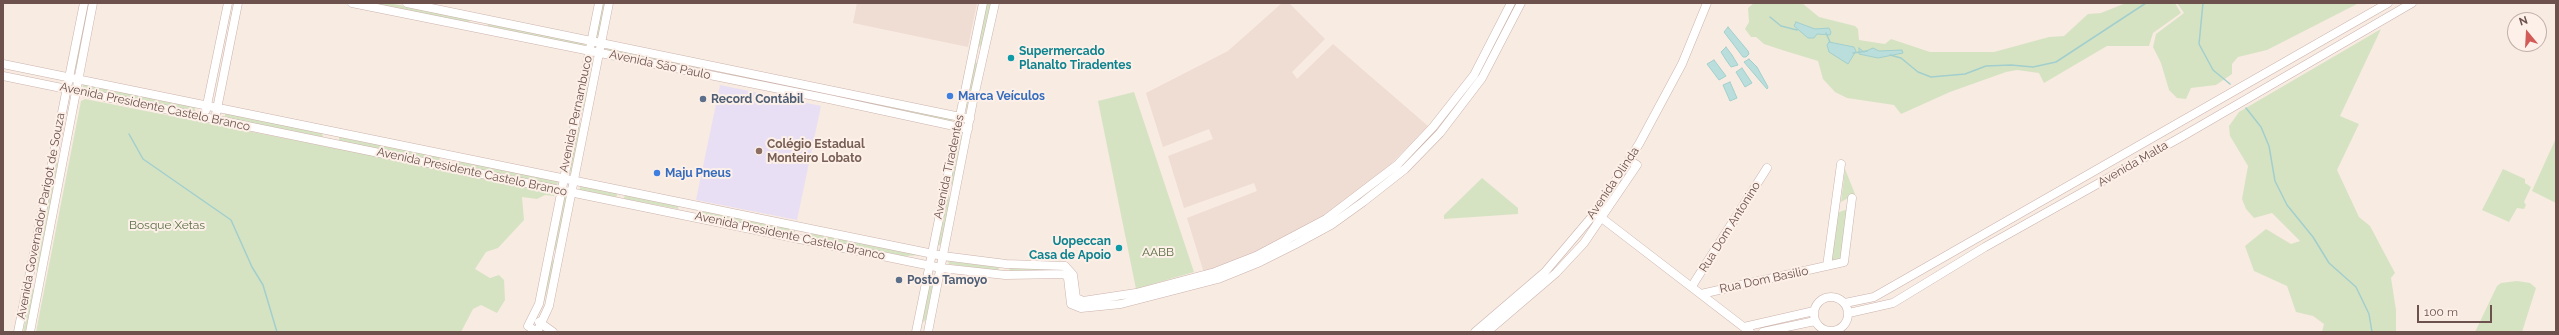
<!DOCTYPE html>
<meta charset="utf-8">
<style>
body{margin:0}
#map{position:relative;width:2559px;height:335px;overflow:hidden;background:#f8ebe2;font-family:Raleway,sans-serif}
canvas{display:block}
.frame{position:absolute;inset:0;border:4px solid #6c514c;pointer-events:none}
.north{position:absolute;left:2507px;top:12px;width:40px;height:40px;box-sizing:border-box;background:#fcf0e8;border:1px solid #c2b0aa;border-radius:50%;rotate:342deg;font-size:11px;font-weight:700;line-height:16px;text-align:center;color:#6c514c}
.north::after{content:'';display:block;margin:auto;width:14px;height:18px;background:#d25b58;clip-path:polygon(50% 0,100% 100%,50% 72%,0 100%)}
.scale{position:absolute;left:2417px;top:305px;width:75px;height:18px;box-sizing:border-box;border:2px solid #6c514c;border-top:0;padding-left:5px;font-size:12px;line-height:14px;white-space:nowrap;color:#6c514c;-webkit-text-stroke:3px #fcf0e8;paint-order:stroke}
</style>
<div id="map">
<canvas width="2559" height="335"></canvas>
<div class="frame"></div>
<div class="north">N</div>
<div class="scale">100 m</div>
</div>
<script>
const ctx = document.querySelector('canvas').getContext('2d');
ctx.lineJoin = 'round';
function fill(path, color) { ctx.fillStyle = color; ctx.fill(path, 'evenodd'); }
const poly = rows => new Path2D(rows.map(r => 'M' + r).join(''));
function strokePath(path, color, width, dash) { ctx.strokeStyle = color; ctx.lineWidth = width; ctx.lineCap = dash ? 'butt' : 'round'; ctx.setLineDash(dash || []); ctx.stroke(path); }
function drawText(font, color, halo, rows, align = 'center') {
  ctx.font = font + ' Raleway,sans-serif'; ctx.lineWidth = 4; ctx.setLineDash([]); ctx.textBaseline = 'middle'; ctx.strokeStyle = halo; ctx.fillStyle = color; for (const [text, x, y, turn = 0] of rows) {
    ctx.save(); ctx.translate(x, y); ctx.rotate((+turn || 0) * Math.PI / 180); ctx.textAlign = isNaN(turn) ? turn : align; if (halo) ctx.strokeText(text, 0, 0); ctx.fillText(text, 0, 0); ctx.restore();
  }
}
fill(poly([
 [857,3,977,3,968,47,853,23],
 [1282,3,1289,3,1325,39,1292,72,1297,79,1333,44,1428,126,1390,165,1326,216,1256,254,1204,273,1187,218,1257,191,1254,183,1184,208,1168,156,1213,139,1209,129,1163,147,1146,93,1228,51]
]), '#efdcd2');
fill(poly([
 [720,85,821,106,797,220,696,200]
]), '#e8dff4');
fill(poly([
 [369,3,389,3,470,19,469,23],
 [602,3,607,3,600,37,596,36],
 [986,3,991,3,981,47,977,45],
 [1754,3,1802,3,1819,17,1855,26,1858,29,1859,40,1885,44,1891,39,1930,52,1994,52,2049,37,2064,36,2088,14,2101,13,2126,3,2175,3,2181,13,2153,33,2149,46,2107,46,2044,83,2039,73,2017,70,2006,72,1950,92,1901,114,1894,105,1847,98,1835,92,1823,79,1818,61,1782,50,1764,44,1756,37,1751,37,1745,29,1749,22,1748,8],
 [2177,3,2359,3,2267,50,2238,57,2232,64,2232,74,2216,85,2191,88,2186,99,2177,98,2169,90,2161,63,2153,47,2156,34,2184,13],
 [85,19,77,69,74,70],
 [488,24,585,43,584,47,487,28],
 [2381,29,2340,116,2359,124,2337,170,2359,217,2370,226,2395,273,2391,278,2396,310,2396,332,2322,332,2324,324,2313,316,2296,312,2287,286,2254,271,2245,246,2266,229,2291,244,2300,241,2272,213,2254,218,2246,209,2242,199,2248,166,2230,136,2229,126,2239,112],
 [607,47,707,68,706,72,606,51],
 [591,58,595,59,584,110,580,110],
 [974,62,978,63,968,110,966,110],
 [729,73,823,91,822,95,728,77],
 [83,84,195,107,195,109,194,111,82,89],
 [1134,92,1194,272,1136,289,1098,101],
 [840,94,953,118,952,122,839,98],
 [85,99,553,191,556,192,554,196,545,195,537,199,522,197,524,220,498,248,486,252,475,269,490,278,499,275,504,280,505,300,497,313,481,305,473,309,461,332,36,332,81,101],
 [225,113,322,133,323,137,225,118],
 [578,123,581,124,571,174,568,173],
 [1434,131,1436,132,1404,167,1332,222,1330,219,1401,165],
 [960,135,963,136,954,184,950,185],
 [339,136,439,157,440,159,437,162,339,141],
 [2556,138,2556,203,2532,191],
 [459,161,558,181,558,183,556,185,459,165],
 [56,162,62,163,41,270,36,270],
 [1845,169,1855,194,1841,202],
 [2503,169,2525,179,2525,183,2531,187,2524,202,2526,205,2524,209,2517,208,2509,222,2482,210],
 [1482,178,1518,208,1518,214,1444,219,1444,215],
 [580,185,617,193,617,196,615,197,580,190],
 [625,194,678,206,678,209,624,199],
 [565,196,567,198,557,249,554,250],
 [948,196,950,198,942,243,938,246],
 [1850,208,1843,260,1831,263,1837,213],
 [699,210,795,229,795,232,793,234,699,215],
 [811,232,921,255,904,256,811,237],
 [552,260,555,261,544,302,543,300],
 [948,261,998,267,999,269,997,271,949,264],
 [1009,267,1060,270,1010,271],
 [932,274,934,278,926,320,923,322,921,321],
 [2517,281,2530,283,2536,288,2522,332,2475,332,2497,286,2501,283],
 [34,289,28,332,23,332,32,290]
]), '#d6e3c3');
const water = poly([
 [1796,22,1815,29,1829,28,1831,32,1830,35,1817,34,1814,38,1808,38,1794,26,1796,22],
 [1728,27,1748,51,1749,54,1746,57,1743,57,1724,32,1728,27],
 [1829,42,1854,47,1856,51,1848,64,1829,52,1827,45,1829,42],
 [1726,47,1732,55,1738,65,1731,67,1726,60,1721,52,1726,47],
 [1859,48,1864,52,1873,48,1879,51,1902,50,1903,53,1878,58,1859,54,1859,48],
 [1749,59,1757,67,1768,87,1767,89,1744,62,1749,59],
 [1714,60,1726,76,1719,80,1707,64,1714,60],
 [1742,68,1752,83,1745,87,1736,72,1742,68],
 [1730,82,1737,98,1730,101,1723,85,1730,82]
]);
fill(water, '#badedc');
strokePath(water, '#a2cfcd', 1);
strokePath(poly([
 [2203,3,2199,44,2213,70,2230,84],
 [1770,17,1781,26,1797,30],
 [1826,33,1830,42],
 [1853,53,1867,51],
 [1890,55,1901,58,1918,72,1931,77,1965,74,1986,66,2011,65,2033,67,2056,62,2146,3],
 [2246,108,2261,127,2269,146,2275,181,2287,205,2313,237,2329,263,2356,287,2369,314,2372,332],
 [129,134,143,159,231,220,252,267,263,285,277,332]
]), '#a2cfcd', 1.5);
const secondary = poly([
 [352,3,829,99,968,129],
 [407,3,970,119],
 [3,64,943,256,1006,264,1065,266,1073,275,1076,298,1083,301,1136,293,1215,272,1256,256,1326,219,1397,165,1433,127,1474,75,1511,3],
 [3,76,941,268,1005,275,1065,274,1068,278,1071,304,1081,308,1121,304,1218,279,1260,262,1296,244,1331,225,1363,202,1405,169,1440,133,1482,78,1521,3],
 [206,110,228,3],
 [215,119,238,3],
 [1603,219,1750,332],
 [1827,266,1841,164],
 [1692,286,1767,168],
 [1701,294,1844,262,1852,198],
 '1814 314a17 17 0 1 1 34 0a17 17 0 1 1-34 0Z',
 [1845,303,1874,297,2388,3],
 [1849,313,1893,303,1985,247,2183,136,2412,3],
 [539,322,553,332],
 [1744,327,1814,311],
 [18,332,84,3],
 [30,332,93,3],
 [537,332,528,326,539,304,599,3],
 [537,332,549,306,609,3],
 [916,332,983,3],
 [928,332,973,101,995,3],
 [1475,332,1545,272,1595,213,1639,144,1682,64,1707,3],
 [1487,332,1556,273,1584,243,1637,165,1630,161],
 [1763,332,1815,321]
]);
strokePath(secondary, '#ccb3ac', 9);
strokePath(secondary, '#fff', 8);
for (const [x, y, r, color] of [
 [1011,58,4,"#0f9aa8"],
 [950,96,4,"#3f7fe0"],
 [703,99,4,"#5c6f8a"],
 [759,151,4,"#8d6e63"],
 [657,173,4,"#3f7fe0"],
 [1119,248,4,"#0f9aa8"],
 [899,280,4,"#5c6f8a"]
]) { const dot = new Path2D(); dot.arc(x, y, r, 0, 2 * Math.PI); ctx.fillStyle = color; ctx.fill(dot); strokePath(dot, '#fcf0e8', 1.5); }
drawText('bold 12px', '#0d838f', '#fcf0e8', [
 ["Supermercado",1019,51],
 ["Planalto Tiradentes",1019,65],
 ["Uopeccan",1111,241,"right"],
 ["Casa de Apoio",1111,255,"right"]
], 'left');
drawText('12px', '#6c514c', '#fcf0e8', [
 ["Avenida São Paulo",660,65,12],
 ["Avenida Presidente Castelo Branco",155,107,12],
 ["Avenida Pernambuco",576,114,-78],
 ["Avenida Malta",2133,164,-30],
 ["Avenida Tiradentes",949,167,-78],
 ["Avenida Presidente Castelo Branco",472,172,12],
 ["Avenida Olinda",1613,183,-56],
 ["Avenida Governador Parigot de Souza",41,216,-79],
 ["Rua Dom Antonino",1730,227,-58],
 ["Avenida Presidente Castelo Branco",790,236,12],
 ["Rua Dom Basilio",1764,280,-12]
]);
drawText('bold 12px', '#366cbe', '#fcf0e8', [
 ["Marca Veículos",958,96],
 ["Maju Pneus",665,173]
], 'left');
drawText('bold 12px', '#4e5e75', '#fcf0e8', [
 ["Record Contábil",711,99],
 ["Posto Tamoyo",907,280]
], 'left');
drawText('bold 12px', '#785e54', '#fcf0e8', [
 ["Colégio Estadual",767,144],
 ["Monteiro Lobato",767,158]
], 'left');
drawText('12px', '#5b7046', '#fcf0e8', [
 ["Bosque Xetas",167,225],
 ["AABB",1158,252]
]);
</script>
